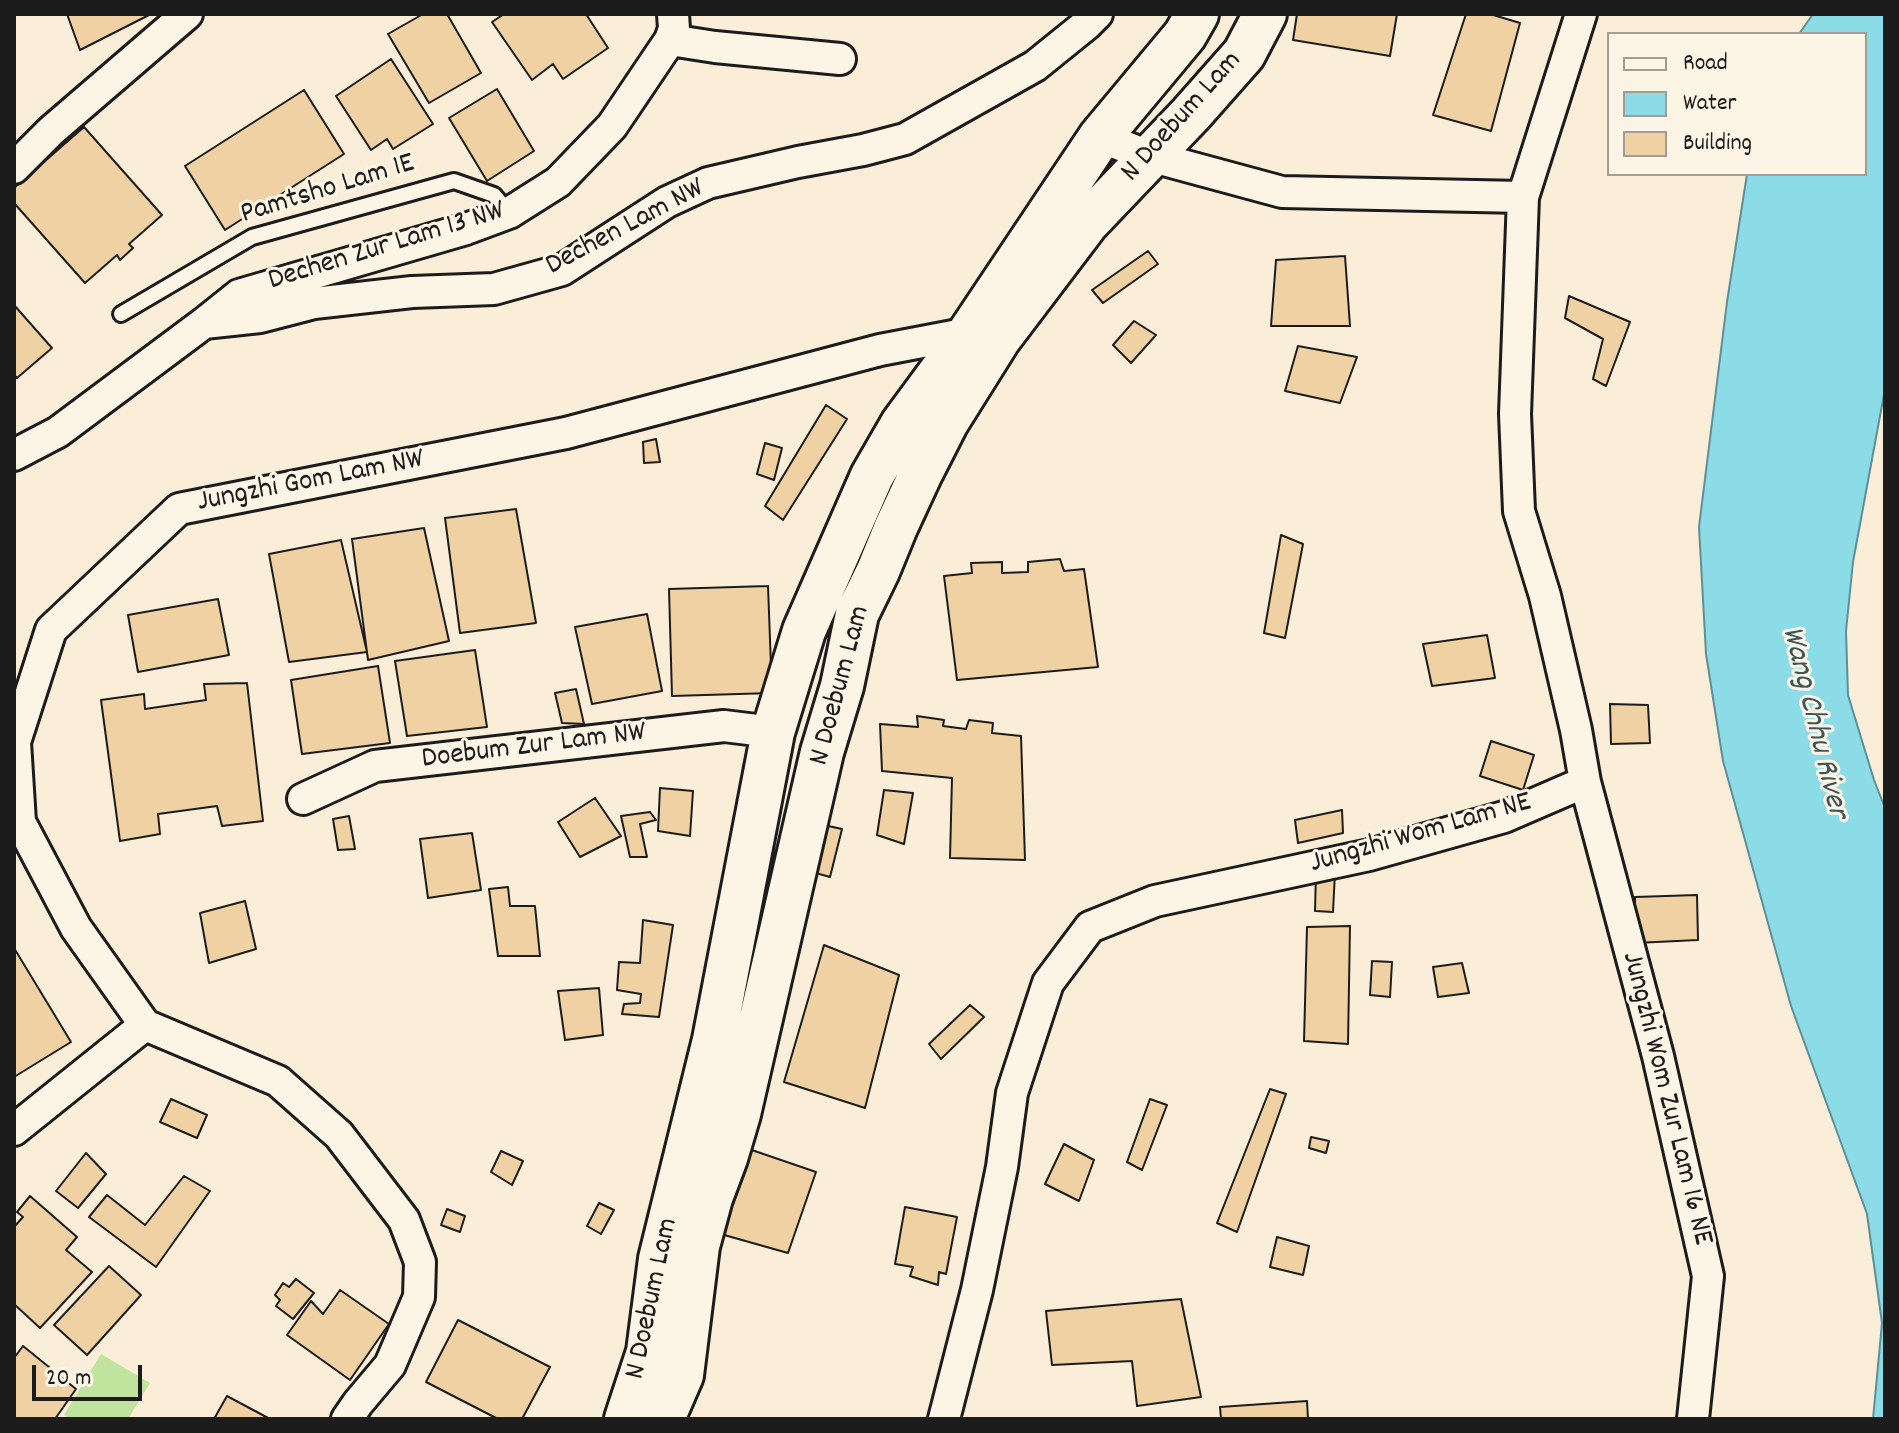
<!DOCTYPE html>
<style>
body{margin:0}
#map{position:relative;width:1899px;height:1433px;overflow:hidden;background:#faeed8;font-family:Dekko,sans-serif}
canvas{display:block}
.frame{position:absolute;inset:0;border:16px solid #1c1c1c;pointer-events:none}
.legend{position:absolute;left:1607px;top:32px;width:260px;height:144px;box-sizing:border-box;background:#fcf5e5;border:2px solid #a29e95;margin:0;padding:10px 14px;list-style:none;font-size:24px;color:#1c1c1c}
.legend li{display:flex;align-items:center;gap:16px;height:40px}
.legend b{width:40px;border:2px solid #a29e95}
.scale{position:absolute;left:32px;top:1365px;width:110px;height:36px;box-sizing:border-box;border:4px solid #1c1c1c;border-top:0;padding-left:10px;font-size:24px;line-height:28px;white-space:nowrap;color:#1c1c1c;-webkit-text-stroke:6px #fcf5e5;paint-order:stroke}
</style>
<div id="map">
<canvas width="1899" height="1433"></canvas>
<div class="frame"></div>
<ul class="legend">
<li><b style="height:10px;background:#fcf5e5"></b>Road</li>
<li><b style="height:22px;background:#8cdce7"></b>Water</li>
<li><b style="height:22px;background:#f0d1a3"></b>Building</li>
</ul>
<div class="scale">20 m</div>
</div>
<script>
const ctx = document.querySelector('canvas').getContext('2d');
ctx.lineJoin = 'round';
function fill(path, color) { ctx.fillStyle = color; ctx.fill(path, 'evenodd'); }
const poly = rows => new Path2D(rows.map(r => 'M' + r).join(''));
function strokePath(path, color, width, dash) { ctx.strokeStyle = color; ctx.lineWidth = width; ctx.lineCap = dash ? 'butt' : 'round'; ctx.setLineDash(dash || []); ctx.stroke(path); }
function drawText(font, color, halo, rows, align = 'center') {
  ctx.font = font + ' Dekko,sans-serif'; ctx.lineWidth = 6; ctx.setLineDash([]); ctx.textBaseline = 'middle'; ctx.strokeStyle = halo; ctx.fillStyle = color; for (const [text, x, y, turn = 0] of rows) {
    ctx.save(); ctx.translate(x, y); ctx.rotate((+turn || 0) * Math.PI / 180); ctx.textAlign = isNaN(turn) ? turn : align; if (halo) ctx.strokeText(text, 0, 0); ctx.fillText(text, 0, 0); ctx.restore();
  }
}
fill(poly([
 [101,1354,150,1383,128,1419,70,1419,64,1415]
]), '#c0e49e');
const water = poly([
 [1813,14,1885,14,1885,389,1853,562,1846,631,1848,695,1874,780,1885,808,1885,1419,1873,1419,1882,1323,1867,1214,1791,1006,1723,761,1706,654,1699,527,1727,302,1747,174,1865,174,1865,34,1799,34,1813,14]
]);
fill(water, '#8cdce7');
strokePath(water, '#5f8f96', 2);
const building = poly([
 [67,14,151,14,80,50,67,14],
 [423,14,447,14,481,73,429,103,388,34,423,14],
 [504,14,586,14,608,48,563,79,553,64,532,80,492,22,504,14],
 [1297,14,1397,14,1390,56,1293,40,1297,14],
 [1466,14,1490,14,1520,23,1491,131,1433,115,1466,14],
 [391,59,433,124,393,149,387,139,371,150,336,96,391,59],
 [497,89,534,151,487,181,449,118,497,89],
 [304,90,344,154,225,230,185,166,304,90],
 [84,127,162,215,129,244,133,248,120,260,117,255,85,283,14,203,14,188,84,127],
 [1148,251,1158,264,1103,303,1092,290,1148,251],
 [1345,256,1350,326,1271,326,1276,260,1345,256],
 [1569,296,1630,322,1606,386,1593,379,1603,339,1565,318,1569,296],
 [14,305,52,348,17,378,14,375,14,305],
 [1134,321,1156,335,1131,363,1113,345,1134,321],
 [1298,346,1357,357,1340,403,1285,391,1298,346],
 [826,405,847,419,783,520,765,506,826,405],
 [656,439,660,462,644,463,643,442,656,439],
 [765,443,782,448,774,480,757,474,765,443],
 [516,509,536,623,460,633,445,518,516,509],
 [424,528,449,641,368,660,352,539,424,528],
 [1281,535,1303,544,1285,638,1264,633,1281,535],
 [341,540,367,652,289,662,269,554,341,540],
 [1060,559,1064,571,1084,569,1098,667,957,680,944,576,972,573,971,563,1002,562,1002,573,1028,572,1028,562,1060,559],
 [768,586,772,693,672,696,669,589,768,586],
 [218,599,229,655,138,672,128,615,218,599],
 [647,614,662,691,592,704,575,627,647,614],
 [1487,635,1495,678,1432,686,1423,644,1487,635],
 [475,650,487,727,407,736,395,661,475,650],
 [378,666,390,743,302,754,291,680,378,666],
 [247,683,263,821,222,826,217,806,158,814,160,834,120,841,101,700,144,694,145,709,206,700,204,684,247,683],
 [576,689,584,724,562,723,555,693,576,689],
 [1610,704,1648,705,1650,743,1611,744,1610,704],
 [917,716,944,720,943,726,966,729,969,720,993,723,992,733,1021,736,1025,860,950,858,952,778,882,771,880,724,918,727,917,716],
 [1491,741,1534,755,1523,790,1480,776,1491,741],
 [660,788,693,791,690,836,658,831,660,788],
 [884,790,913,793,904,844,877,835,884,790],
 [595,798,621,836,580,857,558,822,595,798],
 [1342,810,1343,833,1298,843,1295,820,1342,810],
 [650,812,656,820,640,824,647,857,630,857,621,816,650,812],
 [349,816,355,849,338,850,333,819,349,816],
 [819,824,842,829,830,877,805,870,819,824],
 [472,833,481,890,428,898,420,839,472,833],
 [1316,871,1335,872,1333,912,1315,911,1316,871],
 [508,887,510,906,535,906,540,956,498,956,489,889,508,887],
 [1697,895,1698,940,1635,943,1635,897,1697,895],
 [245,901,256,949,209,963,200,913,245,901],
 [643,920,673,925,659,1017,622,1014,624,1004,640,1003,641,994,617,990,619,962,640,963,643,920],
 [1350,926,1348,1044,1304,1041,1307,927,1350,926],
 [824,945,899,975,865,1108,784,1082,824,945],
 [14,948,71,1042,14,1077,14,948],
 [1372,961,1392,962,1390,997,1370,995,1372,961],
 [1462,963,1469,993,1438,997,1433,967,1462,963],
 [599,988,603,1035,565,1040,558,991,599,988],
 [970,1005,984,1017,941,1059,929,1044,970,1005],
 [1270,1089,1286,1094,1237,1232,1217,1223,1270,1089],
 [171,1099,207,1115,197,1138,160,1122,171,1099],
 [1150,1099,1167,1105,1142,1170,1127,1162,1150,1099],
 [1311,1137,1329,1141,1326,1153,1309,1148,1311,1137],
 [1064,1144,1094,1160,1079,1201,1045,1184,1064,1144],
 [743,1147,816,1172,788,1253,710,1231,743,1147],
 [501,1151,523,1161,512,1185,491,1172,501,1151],
 [86,1153,106,1174,78,1208,56,1191,86,1153],
 [184,1176,210,1191,156,1267,89,1217,107,1195,145,1225,184,1176],
 [30,1196,77,1237,66,1250,92,1272,40,1328,14,1304,14,1227,23,1217,17,1212,30,1196],
 [599,1203,614,1210,601,1234,587,1226,599,1203],
 [905,1207,957,1217,946,1274,939,1272,938,1285,910,1276,913,1267,895,1264,905,1207],
 [447,1209,465,1216,460,1232,441,1225,447,1209],
 [1277,1237,1309,1246,1303,1275,1270,1267,1277,1237],
 [109,1266,141,1295,87,1355,54,1325,109,1266],
 [296,1279,314,1293,293,1319,276,1306,280,1300,275,1295,283,1283,289,1287,296,1279],
 [340,1290,389,1324,350,1380,287,1335,311,1301,323,1314,340,1290],
 [1181,1299,1201,1397,1137,1406,1132,1361,1052,1365,1046,1311,1181,1299],
 [458,1320,550,1367,522,1419,498,1419,426,1382,458,1320],
 [23,1346,76,1389,55,1419,14,1419,14,1358,23,1346],
 [227,1396,270,1419,214,1419,227,1396],
 [1307,1401,1308,1419,1221,1419,1220,1407,1307,1401]
]);
fill(building, '#f0d1a3');
strokePath(building, '#1c1c1c', 2);
const service = poly([
 [121,314,252,237,454,181,494,195,509,213]
]);
const minor = poly([
 [1581,14,1523,197,1515,414,1519,511,1545,596,1576,730,1585,782,1658,1056,1708,1276,1693,1419],
 [670,40,715,47,840,59],
 [1100,137,1149,156,1282,192,1523,197],
 [14,168,51,131,187,14],
 [204,323,239,295,466,229,509,213,558,182,612,126,670,40,674,29,673,14],
 [14,455,58,432,204,323,260,317,314,303,412,292,494,289,562,270,667,202,708,183,798,162,863,150,905,139,1035,66,1087,24,1097,14],
 [303,799,375,766,724,726,773,732],
 [145,1025,76,928,20,822,15,742,51,630,179,509,566,433,880,350,969,333],
 [145,1025,278,1081,339,1135,404,1220,420,1262,419,1297,390,1365,358,1403,347,1419],
 [14,1130,145,1025],
 [944,1419,977,1290,1002,1167,1012,1093,1048,983,1090,927,1155,901,1369,855,1504,817,1585,782]
]);
const secondary = poly([
 [626,1419,648,1352,660,1259,714,1040,773,732,804,631,872,476,902,424,969,333,1100,137,1185,35,1197,14],
 [663,1419,682,1375,698,1246,711,1198,726,1158,739,1114,822,752,842,686,857,614,878,571,896,527,921,473,947,422,999,339,1087,223,1191,114,1244,54,1265,14]
]);
strokePath(service, '#1c1c1c', 20);
strokePath(minor, '#1c1c1c', 36);
strokePath(secondary, '#1c1c1c', 48);
strokePath(service, '#fcf5e5', 14);
strokePath(minor, '#fcf5e5', 30);
strokePath(secondary, '#fcf5e5', 42);
drawText('30px', '#1c1c1c', '#fcf5e5', [
 ["N Doebum Lam",1183,118,-48],
 ["Pamtsho Lam 1E",328,191,-17],
 ["Dechen Lam NW",626,229,-28],
 ["Dechen Zur Lam 13 NW",387,248,-17],
 ["Jungzhi Gom Lam NW",311,483,-11],
 ["N Doebum Lam",842,686,-75],
 ["Doebum Zur Lam NW",534,748,-7],
 ["Jungzhi Wom Lam NE",1421,835,-16],
 ["Jungzhi Wom Zur Lam 16 NE",1665,1099,76],
 ["N Doebum Lam",654,1299,-78]
]);
drawText('italic 32px', '#3e5659', '#fcf5e5', [
 ["Wang Chhu River",1812,723,76]
]);
</script>
